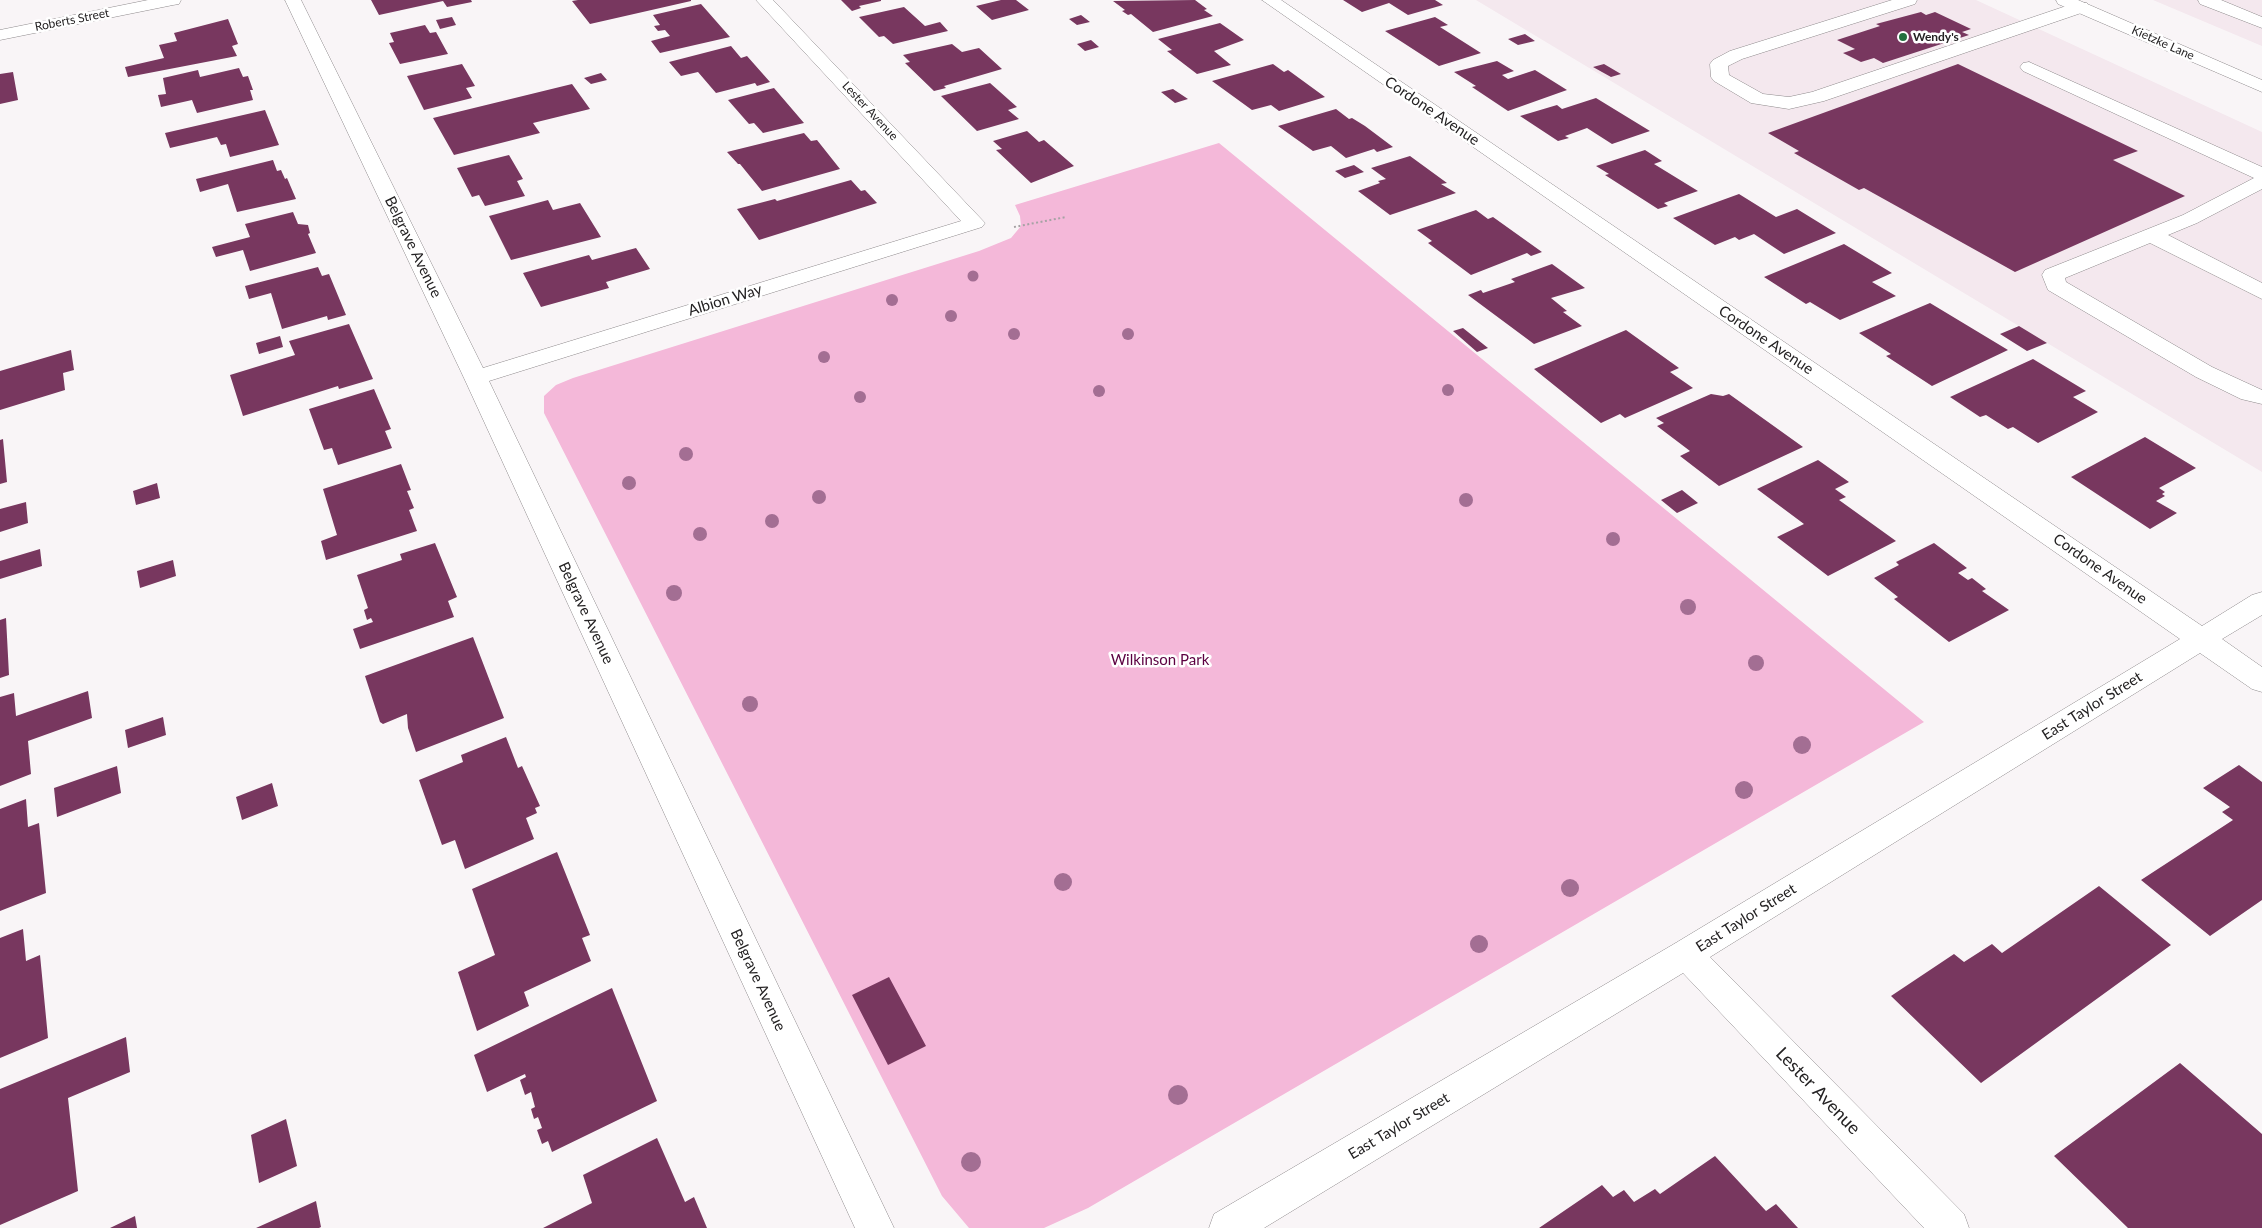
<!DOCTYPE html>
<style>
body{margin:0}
canvas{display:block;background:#f9f5f7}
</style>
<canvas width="2262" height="1228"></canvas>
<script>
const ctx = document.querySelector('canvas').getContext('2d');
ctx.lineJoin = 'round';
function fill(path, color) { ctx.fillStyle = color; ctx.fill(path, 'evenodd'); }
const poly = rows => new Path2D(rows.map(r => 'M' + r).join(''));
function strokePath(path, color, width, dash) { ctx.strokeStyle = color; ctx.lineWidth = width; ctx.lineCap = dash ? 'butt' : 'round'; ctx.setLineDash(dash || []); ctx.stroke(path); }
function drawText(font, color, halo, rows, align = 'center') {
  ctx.font = font + ' Lato,sans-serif'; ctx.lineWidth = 5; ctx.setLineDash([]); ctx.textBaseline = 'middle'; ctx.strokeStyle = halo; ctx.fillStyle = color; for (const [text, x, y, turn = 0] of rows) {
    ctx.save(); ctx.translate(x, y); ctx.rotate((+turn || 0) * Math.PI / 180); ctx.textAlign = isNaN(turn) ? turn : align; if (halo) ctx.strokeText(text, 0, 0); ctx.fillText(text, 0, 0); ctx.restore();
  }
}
fill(poly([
 [1476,0,1976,0,2262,132,2262,472],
 [2153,0,2262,0,2262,46]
]), '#f4e8ee');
fill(poly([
 [1219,143,1924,722,1088,1208,1044,1228,969,1228,942,1196,544,413,544,396,556,385,573,378,979,251,1011,238,1021,226,1020,216,1015,205]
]), '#f4b8d9');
fill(poly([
 [371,0,471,0,472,2,447,7,443,1,379,15],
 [578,0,691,0,691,1,590,24,572,1],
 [841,0,881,0,881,1,859,6,861,8,852,11],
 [1001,0,1016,0,1029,10,992,20,976,6],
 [1195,0,1207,9,1204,10,1213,16,1153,32,1131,14,1128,15,1122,11,1125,10,1113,1],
 [1343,0,1435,0,1443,5,1408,15,1389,3,1362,12],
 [701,4,730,37,660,53,651,41,670,36,665,30,658,31,654,26,660,25,653,15],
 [904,7,925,26,940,22,948,31,893,44,884,36,879,37,859,17],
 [1921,12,1926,15,1935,12,1971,29,1962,32,1969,35,1883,63,1874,58,1861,62,1843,53,1855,49,1837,40,1880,26,1876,24],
 [1081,15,1090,22,1077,25,1069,19],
 [452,17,456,25,440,29,436,20],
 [1435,17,1448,25,1440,27,1481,53,1439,66,1385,31],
 [228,19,238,44,232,46,237,56,128,77,125,67,164,58,159,45,177,41,174,33],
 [1220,23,1244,40,1214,51,1231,65,1197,74,1167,51,1172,50,1158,39],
 [425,25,430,33,436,32,448,54,400,64,389,43,394,42,390,33],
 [1525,34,1535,41,1518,45,1508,39],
 [1091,40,1099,47,1085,51,1077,44],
 [952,44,962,52,979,48,1002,69,944,86,946,88,934,91,905,63,910,62,903,55],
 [731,46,741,58,747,56,770,82,757,86,755,83,716,93,698,72,681,76,669,62],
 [1497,61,1514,71,1502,75,1508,79,1535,70,1567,90,1508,111,1472,87,1476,86,1454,72],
 [462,64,475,86,466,88,472,98,424,110,407,76],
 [1273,64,1284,72,1288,70,1325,97,1279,111,1271,105,1252,110,1212,81],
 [1604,64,1621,74,1611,77,1593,67],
 [1958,64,2138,151,2113,160,2185,196,2015,272,1864,188,1859,190,1794,153,1799,151,1768,133],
 [239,68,243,77,248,76,253,90,250,90,253,100,197,113,192,100,161,107,158,95,166,94,163,78,198,70,200,77],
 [13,72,18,100,0,104,0,74],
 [601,73,607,80,591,84,584,78],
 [990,83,1017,107,1008,110,1019,119,977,131,941,96],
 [572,84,590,109,533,123,540,133,454,155,433,118],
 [774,88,804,123,763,133,754,123,749,124,728,100],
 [1173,89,1188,99,1175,103,1161,92],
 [1596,98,1650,131,1612,144,1587,128,1565,136,1569,138,1558,141,1520,116,1557,105,1562,109],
 [1336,109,1349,119,1352,118,1365,126,1393,147,1377,152,1374,149,1346,158,1331,146,1313,151,1278,126],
 [265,110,279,145,230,157,226,144,221,145,217,137,170,148,165,133],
 [1027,131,1039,142,1044,140,1074,166,1031,183,996,150,1002,149,993,141],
 [804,133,811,141,817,140,840,169,762,191,740,164,738,164,727,152],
 [1645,150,1662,161,1654,164,1698,191,1664,203,1668,206,1658,209,1605,175,1609,174,1596,166],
 [509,155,523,179,517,181,525,196,485,206,479,195,472,197,457,168],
 [1410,156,1447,183,1441,184,1456,193,1390,215,1358,191,1380,183,1378,181,1386,179,1371,168],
 [273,160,277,171,281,170,285,179,287,178,296,199,237,212,228,184,200,192,196,179],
 [1354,165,1364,172,1345,178,1335,171],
 [851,180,861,191,865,190,877,203,759,240,737,209,775,199,777,201],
 [1739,194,1776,217,1797,209,1836,233,1784,254,1754,234,1739,240,1735,237,1715,245,1673,218],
 [548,200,553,210,580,203,601,237,511,260,489,216],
 [1476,210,1488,219,1493,217,1542,252,1531,256,1527,253,1471,275,1428,243,1432,241,1417,230],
 [293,212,298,224,308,225,310,233,308,234,316,253,250,271,243,250,216,257,212,247,250,237,245,224],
 [1844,244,1892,273,1872,282,1896,296,1840,320,1810,302,1806,304,1764,277],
 [636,248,650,269,606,282,609,288,541,307,523,273,589,255,592,260],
 [1552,264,1585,288,1551,298,1567,311,1563,312,1582,326,1534,344,1468,295,1481,290,1483,293,1515,282,1511,279],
 [318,267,322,276,329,274,346,315,328,320,327,316,282,329,271,293,249,299,245,286],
 [1930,303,2008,350,1932,386,1886,356,1891,354,1859,333],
 [349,324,373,379,339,389,338,386,243,416,230,375,295,355,289,341],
 [2019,326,2047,343,2027,351,2000,334],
 [1463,328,1488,348,1477,352,1453,331],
 [1626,330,1679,368,1670,372,1693,388,1625,418,1620,414,1601,423,1534,369],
 [280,336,283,347,259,354,256,343],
 [71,350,74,370,63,373,65,390,0,410,0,371],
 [2033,359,2086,391,2073,397,2098,412,2038,443,2013,427,2008,429,1986,415,1980,417,1950,397],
 [374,389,391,429,385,431,392,448,338,465,332,448,324,450,309,409],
 [1711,394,1723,396,1729,394,1803,447,1719,486,1680,456,1690,451,1657,426,1664,423,1656,418],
 [2145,437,2196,468,2159,488,2165,492,2162,494,2165,496,2156,501,2177,513,2150,529,2071,477],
 [3,439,7,482,0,484,0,440],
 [1818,460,1849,482,1835,489,1846,497,1839,500,1896,541,1828,576,1777,537,1804,524,1757,489],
 [401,464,411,490,407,491,414,508,409,510,417,531,326,560,321,541,337,535,323,489],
 [157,483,160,498,136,505,133,491],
 [1682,490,1698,503,1677,513,1661,500],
 [26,502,28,523,0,532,0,509],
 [435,543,457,597,448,601,454,617,360,649,353,629,373,622,371,618,367,620,364,610,368,608,357,575,402,560,400,554],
 [1934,543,1967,568,1958,573,1968,580,1972,578,1986,589,1982,591,2009,610,1949,642,1894,599,1898,597,1874,578,1899,565,1896,562],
 [40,549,42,566,0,579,0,561],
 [173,560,176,576,140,588,137,571],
 [6,618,9,675,0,678,0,620],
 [473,637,504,718,416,752,408,728,407,714,383,724,380,722,365,676],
 [88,691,92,718,28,741,31,774,0,786,0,697,14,693,16,716],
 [163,717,166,735,128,748,125,730],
 [506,737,518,768,522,766,540,806,535,808,537,813,526,818,534,839,465,869,455,840,442,845,419,780,463,762,461,755],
 [2239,765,2262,782,2262,900,2210,936,2141,880,2233,820,2222,812,2230,807,2203,788],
 [117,766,121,793,57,817,54,788],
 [272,783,278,806,242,820,236,797],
 [26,799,28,827,39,823,46,893,0,911,0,809],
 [557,852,590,935,582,938,591,961,524,992,529,1006,477,1031,458,972,495,955,472,889],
 [2099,886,2171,945,1981,1083,1891,996,1954,954,1964,962,1992,944,2002,953],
 [23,929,26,961,40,955,48,1038,0,1058,0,938],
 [889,977,926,1046,888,1065,852,995],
 [612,988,657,1101,552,1152,548,1141,542,1144,537,1130,542,1128,538,1117,534,1119,531,1109,535,1107,531,1092,525,1095,520,1080,526,1077,525,1074,487,1092,474,1055],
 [126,1037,130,1072,68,1098,78,1191,0,1225,0,1089],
 [2180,1063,2262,1134,2262,1228,2128,1228,2054,1156],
 [286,1119,297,1166,259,1183,251,1135],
 [657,1138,685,1202,694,1197,707,1228,543,1228,592,1203,583,1175],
 [1715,1156,1766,1211,1776,1204,1798,1228,1539,1228,1602,1185,1613,1197,1624,1190,1634,1202,1655,1189,1660,1194],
 [316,1201,321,1227,319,1228,256,1228],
 [135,1216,137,1228,110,1228]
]), '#78375f');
const minor = poly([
 [148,0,181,0,179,4,173,5,0,40,0,30,148,0],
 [285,0,301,0,483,368,961,221,756,0,773,0,985,223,982,227,489,381,894,1228,855,1228,464,378,285,0],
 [1262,0,1281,0,2202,626,2252,595,2262,592,2262,615,2222,639,2262,667,2262,692,2252,689,2200,653,1710,957,1964,1214,1969,1228,1924,1228,1683,973,1264,1228,1209,1228,1214,1214,1674,944,2180,639,1262,0],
 [1892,0,1917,0,1915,4,1742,59,1728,66,1729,75,1763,94,1789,97,1812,92,2075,3,2087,3,2089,7,2087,11,1824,101,1789,109,1751,103,1714,81,1711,77,1710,64,1713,60,1730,51,1892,0],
 [2198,0,2221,0,2262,17,2262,28,2200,4,2198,0],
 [2029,62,2262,167,2262,189,2197,223,2168,235,2262,283,2262,299,2150,243,2065,278,2066,282,2212,367,2262,390,2262,404,2241,399,2196,377,2048,290,2042,275,2045,270,2183,215,2254,178,2023,71,2020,67,2023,63,2029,62]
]);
const major = poly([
 [2056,0,2078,0,2262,80,2262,92,2058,4,2056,0]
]);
strokePath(minor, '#8e8a8c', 1);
strokePath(major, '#8e8a8c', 1);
strokePath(poly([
 [1014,227,1066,217]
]), '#a6a2a4', 2, [2, 2.5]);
fill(minor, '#fff');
fill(major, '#fff');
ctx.fillStyle = '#a36e93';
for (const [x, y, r] of [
 [973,276,5.5],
 [892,300,6],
 [951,316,6],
 [1014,334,6],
 [1128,334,6],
 [824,357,6],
 [1448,390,6],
 [1099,391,6],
 [860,397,6],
 [686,454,7],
 [629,483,7],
 [819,497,7],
 [1466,500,7],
 [772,521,7],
 [700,534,7],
 [1613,539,7],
 [674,593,8],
 [1688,607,8],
 [1756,663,8],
 [750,704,8],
 [1802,745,9],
 [1744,790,9],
 [1063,882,9],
 [1570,888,9],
 [1479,944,9],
 [1178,1095,10],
 [971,1162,10]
]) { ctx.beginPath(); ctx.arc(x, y, r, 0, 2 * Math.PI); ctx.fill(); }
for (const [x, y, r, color] of [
 [1903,37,5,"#23703f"]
]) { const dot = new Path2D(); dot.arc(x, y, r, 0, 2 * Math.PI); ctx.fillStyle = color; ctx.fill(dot); strokePath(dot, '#fff', 2); }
drawText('12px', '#242223', '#fff', [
 ["Roberts Street",72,20,-11],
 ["Kietzke Lane",2163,43,24],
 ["Lester Avenue",870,111,47]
]);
drawText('bold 12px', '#242223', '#fff', [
 ["Wendy's",1913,37]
], 'left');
drawText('15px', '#242223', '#fff', [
 ["Cordone Avenue",1432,111,34],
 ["Belgrave Avenue",413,247,64],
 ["Albion Way",725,300,-17],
 ["Cordone Avenue",1766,340,34],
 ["Cordone Avenue",2100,569,35],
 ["Belgrave Avenue",586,613,65],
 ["East Taylor Street",2092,706,-32],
 ["East Taylor Street",1746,918,-32],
 ["Belgrave Avenue",758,980,65],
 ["East Taylor Street",1399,1126,-31]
]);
drawText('15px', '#5c0041', '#fff', [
 ["Wilkinson Park",1160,660]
]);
drawText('18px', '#242223', '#fff', [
 ["Lester Avenue",1818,1091,46]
]);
</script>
